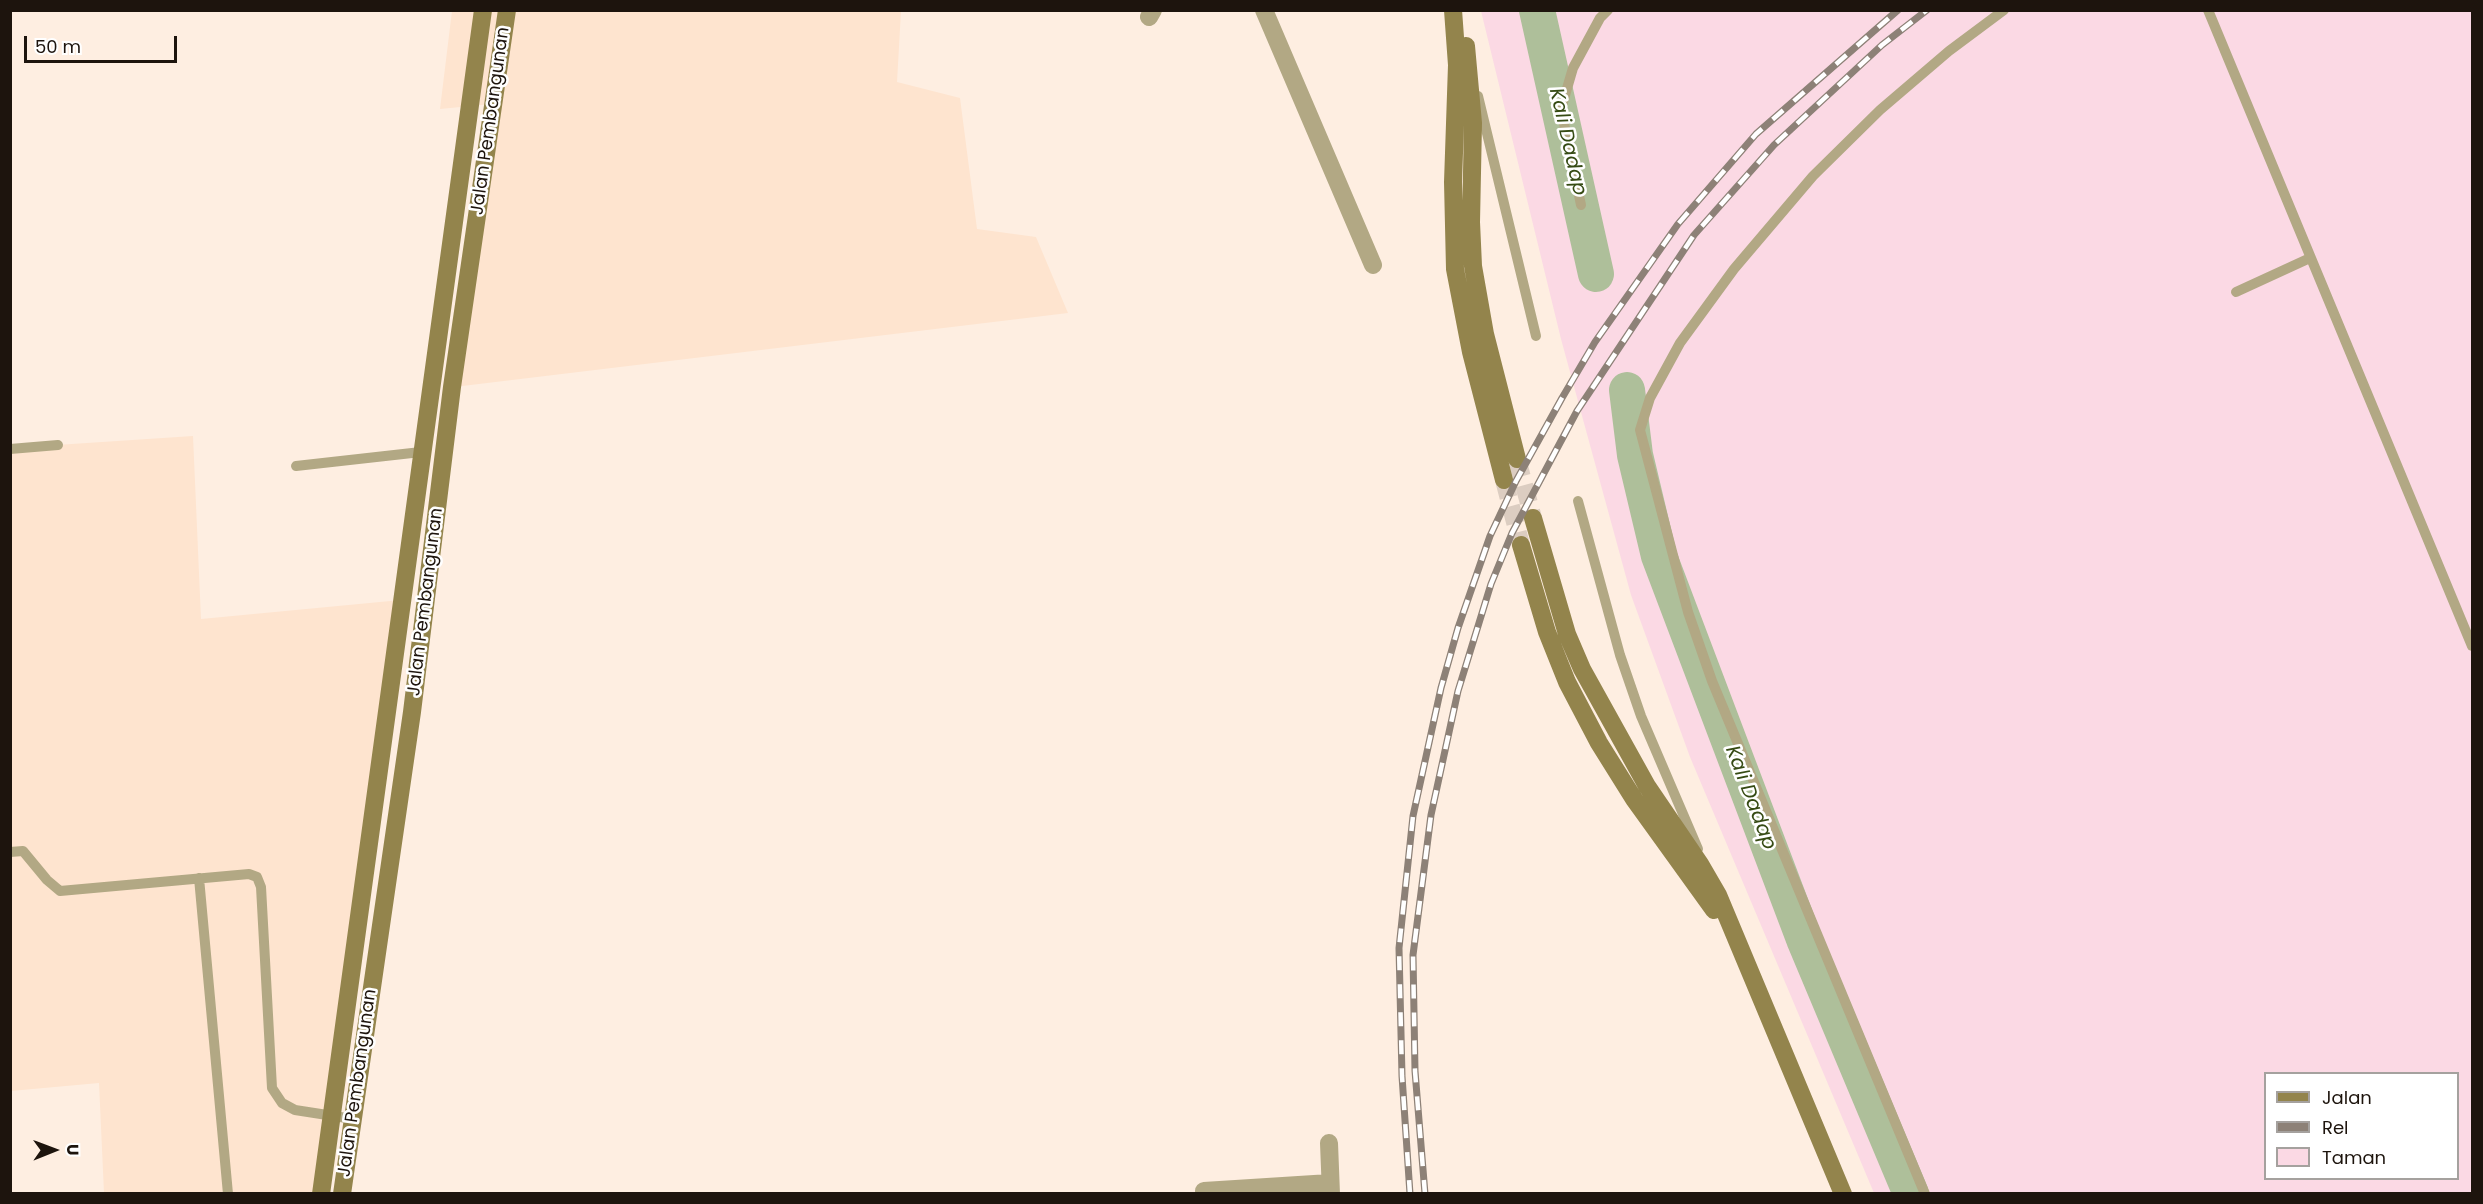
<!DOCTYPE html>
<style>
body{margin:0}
#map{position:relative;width:2483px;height:1204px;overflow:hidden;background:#feeee1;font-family:Poppins,sans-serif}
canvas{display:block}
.frame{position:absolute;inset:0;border:12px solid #1d140d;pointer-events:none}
.legend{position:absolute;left:2264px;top:1072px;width:195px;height:108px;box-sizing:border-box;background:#fff;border:2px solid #a5a19e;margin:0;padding:8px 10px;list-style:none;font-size:18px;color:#1d140d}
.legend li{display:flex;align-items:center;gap:12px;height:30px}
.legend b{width:30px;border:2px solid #a5a19e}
.north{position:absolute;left:24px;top:1120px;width:60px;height:60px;-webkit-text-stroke:4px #fff;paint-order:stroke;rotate:89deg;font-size:16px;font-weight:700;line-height:24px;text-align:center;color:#1d140d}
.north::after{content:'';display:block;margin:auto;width:21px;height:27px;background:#1d140d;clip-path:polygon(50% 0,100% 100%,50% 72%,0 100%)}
.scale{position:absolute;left:24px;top:36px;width:153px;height:27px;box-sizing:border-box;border:3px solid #1d140d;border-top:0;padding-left:8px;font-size:18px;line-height:21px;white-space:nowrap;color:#1d140d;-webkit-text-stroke:4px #fff;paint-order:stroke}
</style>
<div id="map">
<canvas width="2483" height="1204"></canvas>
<div class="frame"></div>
<ul class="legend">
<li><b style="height:8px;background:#93844c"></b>Jalan</li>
<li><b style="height:8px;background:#8d8177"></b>Rel</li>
<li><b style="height:16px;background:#fbd9e4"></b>Taman</li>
</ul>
<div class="north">U</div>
<div class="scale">50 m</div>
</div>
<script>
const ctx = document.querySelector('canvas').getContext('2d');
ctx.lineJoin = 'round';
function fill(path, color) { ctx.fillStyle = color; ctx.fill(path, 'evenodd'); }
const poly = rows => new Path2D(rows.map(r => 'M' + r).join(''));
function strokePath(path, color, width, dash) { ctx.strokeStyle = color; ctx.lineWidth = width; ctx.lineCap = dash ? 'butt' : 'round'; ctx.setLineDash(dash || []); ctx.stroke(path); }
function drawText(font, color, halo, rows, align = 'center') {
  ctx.font = font + ' Poppins,sans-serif'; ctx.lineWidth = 5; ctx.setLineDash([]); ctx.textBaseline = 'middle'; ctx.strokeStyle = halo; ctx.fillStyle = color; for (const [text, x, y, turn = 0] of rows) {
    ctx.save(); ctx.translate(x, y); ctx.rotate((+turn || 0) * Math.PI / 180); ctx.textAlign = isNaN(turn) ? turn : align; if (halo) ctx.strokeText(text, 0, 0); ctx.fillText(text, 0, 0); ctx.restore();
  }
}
fill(poly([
 [452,11,901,11,897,82,960,98,977,229,1036,237,1068,313,454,387,491,104,440,109],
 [193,436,201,619,401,600,321,1193,104,1193,99,1083,11,1091,11,448]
]), '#fee4cf');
fill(poly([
 [1481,11,2472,11,2472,1193,1874,1193,1690,757,1631,595,1561,339],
 [2266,1074,2458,1074,2458,1178,2266,1178]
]), '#fbd9e4');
strokePath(poly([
 [1537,10,1596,274],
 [1627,390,1635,455,1659,556,1804,939,1911,1194]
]), '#aebf9a', 36);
strokePath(poly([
 [1517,459,1533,518],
 [1504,480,1521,545]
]), '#dccdc1', 18, [18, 9]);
strokePath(poly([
 [2208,10,2472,646],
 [1478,96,1536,336],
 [1581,205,1561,109,1573,68,1600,18,1608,10],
 [2236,292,2310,258],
 [10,449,58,445],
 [296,466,421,452],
 [1578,501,1620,655,1641,716,1698,849],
 [10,852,23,851,47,880,60,891,249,874,257,877,261,887,272,1088,282,1103,295,1110,353,1119],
 [199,878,228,1194],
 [1925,1194,1712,681,1688,612,1640,430,1650,398,1680,343,1734,269,1813,176,1880,110,1949,51,2004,10]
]), '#b2a884', 10);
strokePath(poly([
 [1264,10,1373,265],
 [1149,17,1153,10],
 [1329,1143,1331,1194],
 [1204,1191,1330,1183]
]), '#b2a884', 18);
strokePath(poly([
 [1453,10,1457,65,1453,182,1455,269,1471,352,1504,480],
 [1466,46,1473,123,1471,222,1473,266,1485,334,1517,459],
 [1533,518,1567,634,1582,669,1647,786,1700,864,1718,895,1843,1194],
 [1521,545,1547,632,1567,682,1599,743,1634,799,1714,910],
 [321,1194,483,10],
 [342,1194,412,712,452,387,507,10]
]), '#93844c', 18);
const rail = poly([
 [1410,1194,1402,1076,1399,948,1413,816,1441,688,1458,628,1490,536,1516,481,1562,398,1595,342,1678,224,1756,134,1898,10],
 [1425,1194,1415,1071,1413,955,1431,815,1458,691,1491,584,1512,533,1577,411,1694,235,1774,145,1882,45,1927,10]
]);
strokePath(rail, '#8d8177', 7);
strokePath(rail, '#fff', 4.5, [14]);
drawText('18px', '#1d140d', '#fff', [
 ["Jalan Pembangunan",491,121,-82],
 ["Jalan Pembangunan",426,602,-83],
 ["Jalan Pembangunan",358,1083,-82]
]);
drawText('italic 20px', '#364b14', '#fff', [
 ["Kali Dadap",1567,142,77],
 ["Kali Dadap",1750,798,69]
]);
</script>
